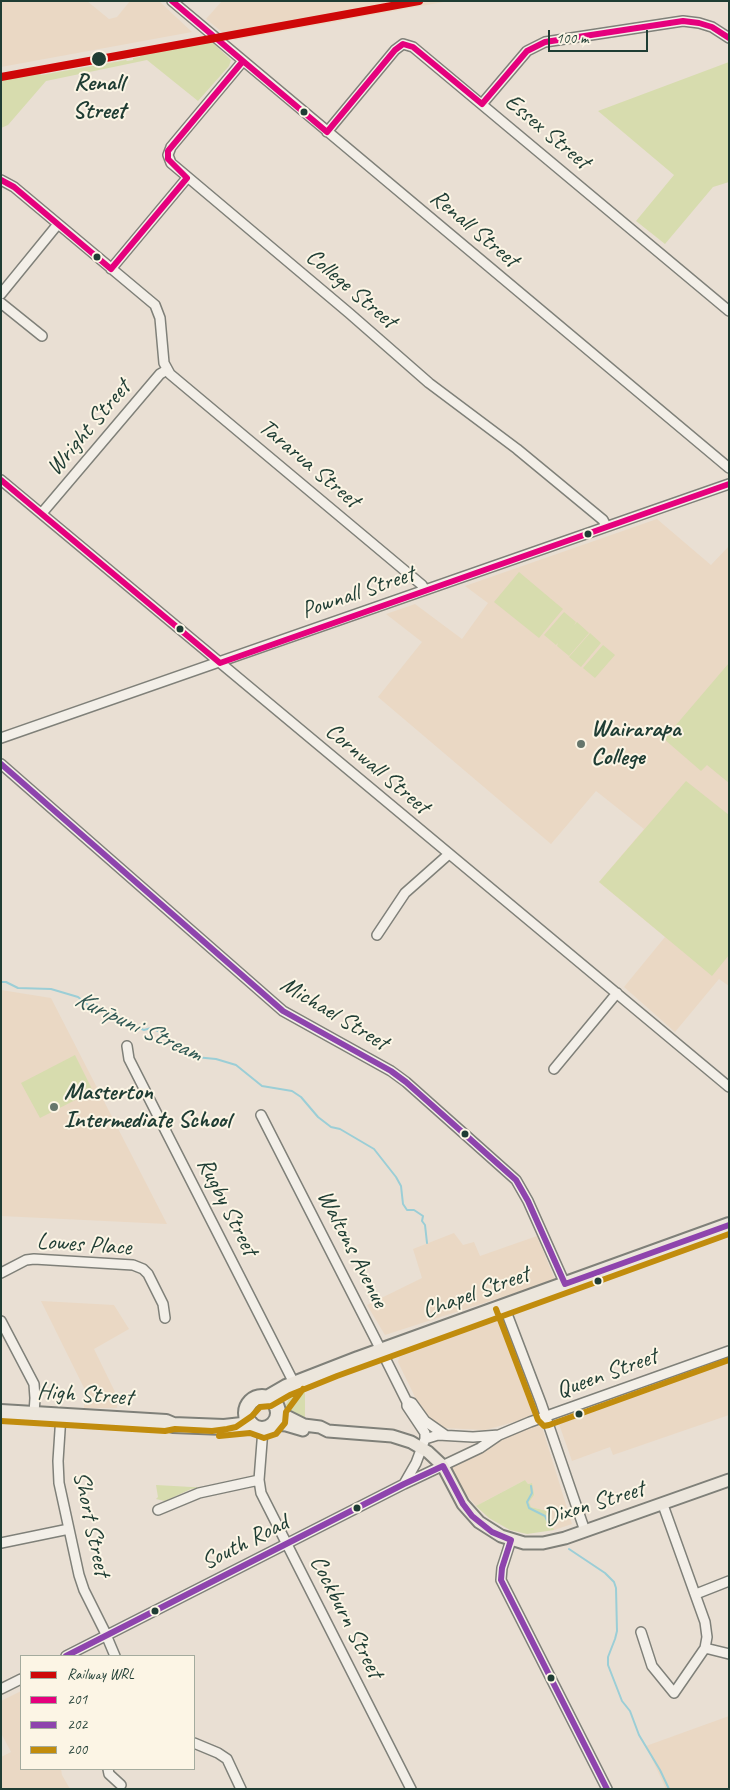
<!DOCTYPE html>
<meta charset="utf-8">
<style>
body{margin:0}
#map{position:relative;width:730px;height:1790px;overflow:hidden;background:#e9dfd3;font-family:Caveat,sans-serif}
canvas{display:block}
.frame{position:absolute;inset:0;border:2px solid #1f3d34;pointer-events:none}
.legend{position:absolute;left:20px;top:1655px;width:175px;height:115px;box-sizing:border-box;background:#fcf5e5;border:1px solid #a4ab9e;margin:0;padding:6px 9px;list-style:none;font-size:15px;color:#1f3d34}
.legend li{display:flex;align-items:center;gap:10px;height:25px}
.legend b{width:25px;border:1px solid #a4ab9e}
.scale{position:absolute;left:548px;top:30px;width:100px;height:22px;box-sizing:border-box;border:2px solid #1f3d34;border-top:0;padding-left:6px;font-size:15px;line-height:18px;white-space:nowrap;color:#1f3d34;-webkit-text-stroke:4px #fcf5e5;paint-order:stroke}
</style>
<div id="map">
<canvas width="730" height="1790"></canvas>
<div class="frame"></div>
<ul class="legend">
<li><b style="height:6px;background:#ce0808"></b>Railway WRL</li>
<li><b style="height:6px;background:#e5007d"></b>201</li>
<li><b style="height:6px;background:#8e44ad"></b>202</li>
<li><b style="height:6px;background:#c18c0d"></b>200</li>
</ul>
<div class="scale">100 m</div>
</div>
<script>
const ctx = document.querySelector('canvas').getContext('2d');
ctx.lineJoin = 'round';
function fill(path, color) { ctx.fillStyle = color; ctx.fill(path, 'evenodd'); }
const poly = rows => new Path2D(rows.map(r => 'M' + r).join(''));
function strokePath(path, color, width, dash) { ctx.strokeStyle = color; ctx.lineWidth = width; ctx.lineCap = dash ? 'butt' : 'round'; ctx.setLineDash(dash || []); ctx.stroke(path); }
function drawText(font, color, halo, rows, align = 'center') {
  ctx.font = font + ' Caveat,sans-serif'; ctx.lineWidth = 4; ctx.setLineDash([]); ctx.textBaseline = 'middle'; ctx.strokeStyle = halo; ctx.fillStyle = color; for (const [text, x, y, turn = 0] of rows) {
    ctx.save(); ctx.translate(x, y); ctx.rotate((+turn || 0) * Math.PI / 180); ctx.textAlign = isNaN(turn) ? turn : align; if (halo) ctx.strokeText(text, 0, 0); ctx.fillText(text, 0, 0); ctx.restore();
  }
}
fill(poly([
 [1,1,87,1,109,19,117,17,130,1,159,1,192,32,1,67],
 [222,1,449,1,235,40,222,32,206,19],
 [657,519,711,565,729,546,729,986,719,979,675,1032,624,987,665,937,599,882,644,829,596,791,551,844,378,697,422,642,386,614,415,604,462,639,488,603,465,586],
 [1,990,51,998,167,1224,1,1216],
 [454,1233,463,1245,474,1242,480,1256,537,1236,555,1280,385,1335,367,1305,422,1278,413,1249],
 [41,1301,114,1305,129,1329,94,1349,117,1396,117,1408,84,1408,84,1388],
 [500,1320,531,1401,537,1407,536,1413,532,1417,485,1430,444,1428,430,1419,415,1397,398,1362,399,1357],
 [729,1361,729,1415,613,1455,610,1447,572,1461,559,1424],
 [537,1426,542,1427,572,1524,554,1530,547,1511,531,1507,529,1502,532,1483,528,1484,525,1480,476,1506,465,1493,449,1467,521,1429],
 [21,1691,21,1769,61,1769,62,1775,70,1789,1,1789,1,1757,11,1752,1,1733,1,1701],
 [729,1716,729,1789,666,1789,646,1746]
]), '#ead8c4');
fill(poly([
 [212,42,231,60,229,66,198,101,147,60,46,81,8,125,1,128,1,79,40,72,41,75,126,60,127,61,133,60,133,58,140,57,140,53],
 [729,62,729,182,713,187,665,244,636,221,674,175,598,111],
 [519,572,563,609,539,638,494,602],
 [564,612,576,622,574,625,577,622,589,633,569,656,557,646,558,643,556,645,544,635],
 [590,633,601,643,581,667,569,657],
 [603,645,615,655,595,678,583,668],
 [729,663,729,783,707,765,701,771,664,739],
 [686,781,729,815,729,955,712,976,599,882],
 [75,1055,93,1091,40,1118,21,1083],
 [305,1390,305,1419,295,1417,285,1409,285,1406,289,1399],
 [525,1480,528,1484,532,1483,534,1495,529,1502,531,1507,547,1511,554,1530,527,1534,510,1530,489,1518,476,1506],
 [156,1485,209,1488,191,1489,165,1501,156,1499,158,1497]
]), '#d7dcae');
strokePath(poly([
 [1,982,6,982,18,988,51,989,78,997,88,1005,114,1014,128,1021,137,1027,144,1030,151,1028,158,1031,186,1055,195,1057,216,1059,236,1065,262,1086,292,1091,301,1097,318,1117,331,1127,340,1129,374,1149,396,1177,401,1186,403,1204,407,1210,414,1210,423,1216,422,1221,425,1225,427,1243],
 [531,1486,532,1493,527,1502,529,1508,545,1516,550,1527],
 [569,1549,605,1573,614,1582,616,1588,617,1631,615,1639,608,1657,608,1665,622,1701,630,1711,639,1735,660,1770,669,1789]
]), '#9bced6', 2);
const minor = poly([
 [172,1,729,468],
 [243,61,171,147,168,155,171,163,349,313,429,383,517,449,603,520,606,526],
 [482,104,527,51,545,42,683,21,699,23,712,27,729,38],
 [327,132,395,50,403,44,413,47,729,311],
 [1,180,14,187,155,305,160,318,164,363,170,374,422,585,425,590],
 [111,269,187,178],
 [1,294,58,224],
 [1,303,42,336],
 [1,480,729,1087],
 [42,513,160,374,167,370],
 [1,738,729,484],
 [1,764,283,1011,391,1071,406,1082,516,1180,528,1201,565,1284],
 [377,935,405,893,449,854],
 [127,1046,129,1059,295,1385],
 [554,1069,617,993],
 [261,1115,385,1358,407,1402,407,1406,425,1433,425,1439],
 [1,1273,26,1260,34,1259,133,1265,143,1269,148,1274,163,1304,165,1318],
 [504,1306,541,1403,585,1531],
 [1,1321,34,1384,35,1398,34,1414],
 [409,1402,412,1403,425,1421,445,1435],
 [61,1415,58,1461,59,1483,79,1575,84,1590,104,1630,115,1656],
 [263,1429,259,1480,261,1493,411,1789],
 [404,1484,416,1463,425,1439,438,1435,473,1437,499,1435],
 [158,1510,199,1493,259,1480],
 [511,1540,502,1568,501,1580,607,1789],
 [1,1543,69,1529],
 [696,1594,729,1581],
 [641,1632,652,1666,674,1693,705,1648,707,1637,705,1622,663,1505],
 [705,1648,729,1654],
 [66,1656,404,1484,480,1448,499,1435,530,1422,729,1351],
 [1,1689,21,1679],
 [194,1743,218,1753,227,1759,241,1789],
 [108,1769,109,1774,121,1785]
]);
const major = poly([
 [278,1412,304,1425,320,1427,328,1431,392,1436,411,1442,428,1452,443,1466,463,1504,479,1522,501,1536,524,1543,543,1543,565,1538,729,1480],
 [275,1424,286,1425,303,1430]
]);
const highway = poly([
 '246 1413a16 16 0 1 1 32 0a16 16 0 1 1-32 0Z',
 [267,1398,286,1387,358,1359,729,1225],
 [1,1412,166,1422,173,1425,224,1427,251,1424]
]);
strokePath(minor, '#7f8079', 12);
strokePath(major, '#7f8079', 15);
strokePath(highway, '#7f8079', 18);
strokePath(minor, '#f3efe8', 9);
strokePath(major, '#ece6dc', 11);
strokePath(highway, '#ece6dc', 14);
strokePath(poly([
 [172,1,327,132,395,50,403,44,413,47,482,104,527,51,545,42,683,21,699,23,712,27,729,38],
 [1,180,14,187,111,269,187,178,168,159,168,151,243,61],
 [1,480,220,663,729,484]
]), '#e5007d', 6);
strokePath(poly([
 [1,764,283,1011,391,1071,406,1082,516,1180,528,1201,565,1284,729,1225],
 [66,1656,404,1484,443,1466,463,1504,472,1516,492,1532,511,1540,502,1568,501,1580,607,1789]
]), '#8e44ad', 6);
strokePath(poly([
 [496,1309,538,1420,544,1426,549,1425,729,1360],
 [1,1421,165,1431,175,1429,212,1431,227,1429,236,1427,252,1416,260,1407,271,1406,290,1395,337,1376,729,1234],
 [219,1436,250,1433,264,1438,276,1434,285,1423,286,1412,303,1389]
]), '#c18c0d', 6);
strokePath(poly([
 [1,77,419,1]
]), '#ce0808', 8);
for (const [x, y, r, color] of [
 [99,59,8,"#1f3d34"],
 [304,112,4.5,"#1f3d34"],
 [97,257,4.5,"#1f3d34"],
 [588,534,4.5,"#1f3d34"],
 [180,629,4.5,"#1f3d34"],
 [581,744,5,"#66766c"],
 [54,1107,5,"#66766c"],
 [465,1134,4.5,"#1f3d34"],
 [598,1281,4.5,"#1f3d34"],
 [579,1414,4.5,"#1f3d34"],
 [357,1508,4.5,"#1f3d34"],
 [155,1611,4.5,"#1f3d34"],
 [551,1678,4.5,"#1f3d34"]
]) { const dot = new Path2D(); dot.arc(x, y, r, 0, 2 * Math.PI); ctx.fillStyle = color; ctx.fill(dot); strokePath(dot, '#fcf5e5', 2); }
drawText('bold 24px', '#1f3d34', '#fcf5e5', [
 ["Renall",99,84],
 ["Street",99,112]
]);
drawText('24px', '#1f3d34', '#fcf5e5', [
 ["Essex Street",547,132,40],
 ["Renall Street",474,229,40],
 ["College Street",351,289,40],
 ["Wright Street",89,428,-50],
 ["Tararua Street",309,464,40],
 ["Pownall Street",358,593,-19],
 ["Cornwall Street",377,769,40],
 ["Michael Street",334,1014,31],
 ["Rugby Street",227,1207,63],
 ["Lowes Place",84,1245,4],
 ["Waltons Avenue",352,1249,63],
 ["Chapel Street",476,1293,-20],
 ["Queen Street",607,1374,-20],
 ["High Street",85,1395,4],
 ["Dixon Street",594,1504,-17],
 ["Short Street",91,1524,78],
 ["South Road",245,1543,-27],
 ["Cockburn Street",346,1617,63]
]);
drawText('bold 24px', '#1f3d34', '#fcf5e5', [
 ["Wairarapa",591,730],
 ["College",591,758],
 ["Masterton",64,1093],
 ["Intermediate School",64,1121]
], 'left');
drawText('italic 25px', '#315955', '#fcf5e5', [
 ["Kurīpuni Stream",138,1027,25]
]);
</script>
